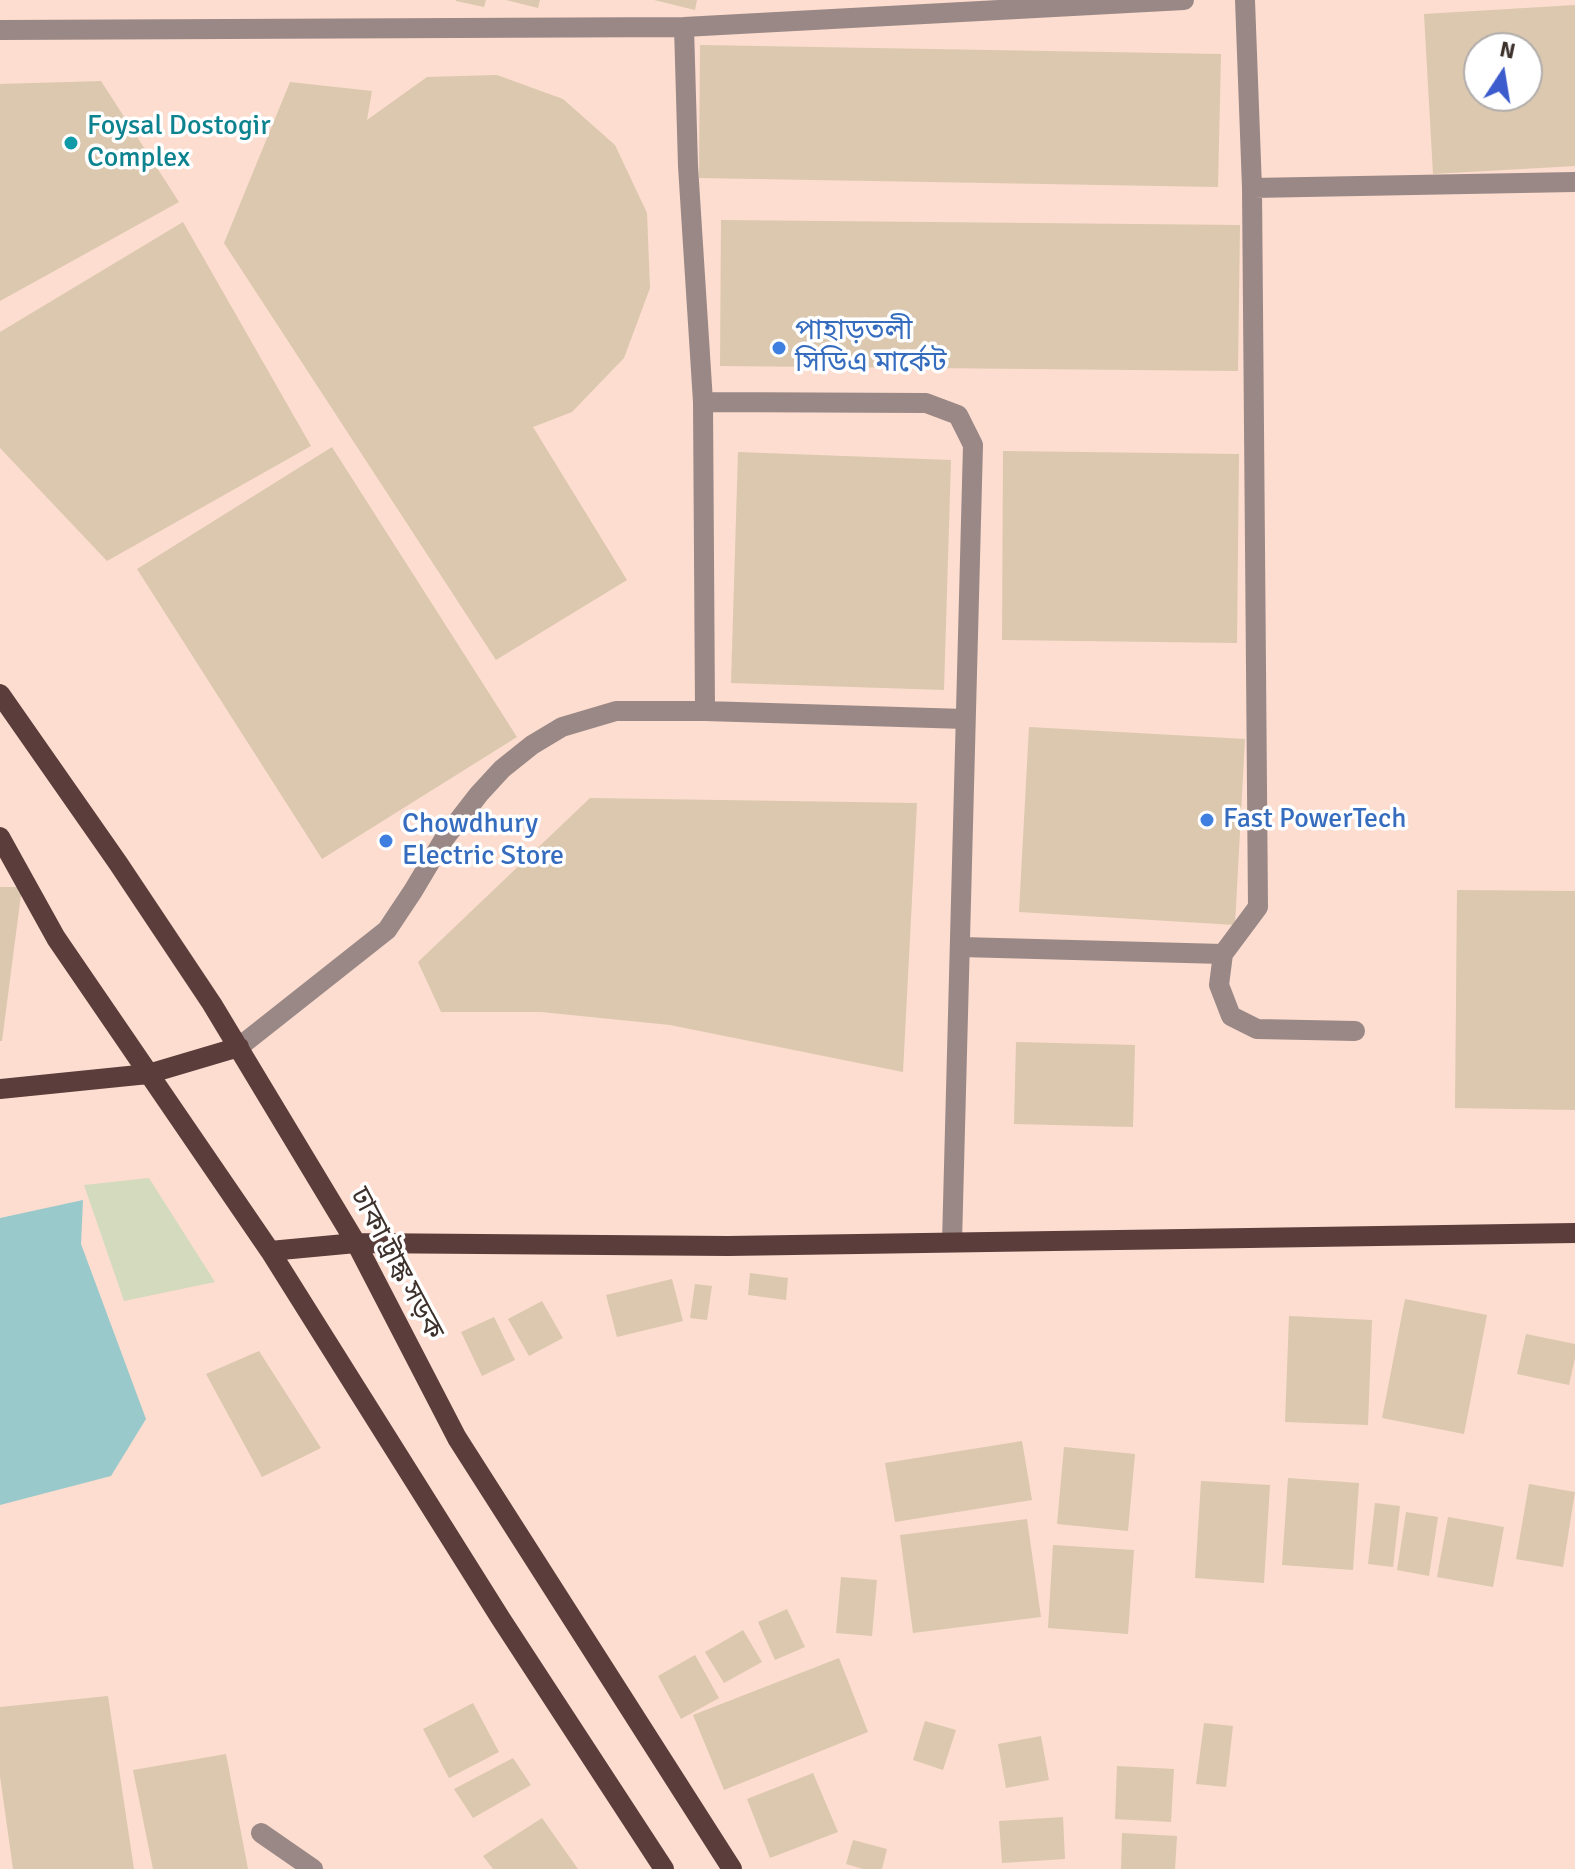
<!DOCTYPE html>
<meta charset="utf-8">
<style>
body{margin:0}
#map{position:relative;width:1575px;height:1869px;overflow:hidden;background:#fdddcf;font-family:Signika,sans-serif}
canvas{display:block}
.north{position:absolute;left:1463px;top:32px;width:80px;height:80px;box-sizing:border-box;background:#fff;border:2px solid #b1adab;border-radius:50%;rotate:12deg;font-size:22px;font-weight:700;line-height:32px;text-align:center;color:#3d312c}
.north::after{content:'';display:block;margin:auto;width:28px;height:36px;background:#3c5bcd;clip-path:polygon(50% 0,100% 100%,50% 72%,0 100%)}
</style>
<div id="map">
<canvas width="1575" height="1869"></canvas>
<div class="north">N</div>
</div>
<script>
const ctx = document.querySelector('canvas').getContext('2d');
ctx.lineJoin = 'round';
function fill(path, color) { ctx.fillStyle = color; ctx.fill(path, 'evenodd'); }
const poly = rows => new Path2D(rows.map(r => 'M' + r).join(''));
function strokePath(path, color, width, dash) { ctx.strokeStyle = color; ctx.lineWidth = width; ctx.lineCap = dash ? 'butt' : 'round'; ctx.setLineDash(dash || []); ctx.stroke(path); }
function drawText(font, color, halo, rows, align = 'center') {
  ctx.font = font + ' Signika,"Noto Sans Bengali",sans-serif'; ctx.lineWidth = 7; ctx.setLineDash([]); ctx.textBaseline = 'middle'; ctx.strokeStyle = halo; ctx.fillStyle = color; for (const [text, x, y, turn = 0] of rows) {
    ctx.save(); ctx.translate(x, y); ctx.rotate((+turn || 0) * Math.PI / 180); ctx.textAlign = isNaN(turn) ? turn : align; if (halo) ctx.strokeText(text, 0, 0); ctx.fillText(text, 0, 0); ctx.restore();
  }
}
fill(poly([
 [149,1178,215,1282,124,1301,84,1185]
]), '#d3dabe');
fill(poly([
 [83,1200,81,1244,146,1419,111,1476,0,1505,0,1218]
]), '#9ac9cc');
fill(poly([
 [456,0,486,0,484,7,456,1],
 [506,0,540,0,538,8],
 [654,0,697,0,695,10],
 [1575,5,1575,166,1433,174,1424,14],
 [1479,48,1527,48,1527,96,1479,96],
 [700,45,1221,54,1218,187,699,178],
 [497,75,563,99,615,145,647,213,650,288,624,358,572,412,533,427,627,580,496,660,224,243,290,82,372,91,367,120,427,77],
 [101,81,179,202,0,301,0,84],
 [721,220,1240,225,1238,371,720,366],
 [183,222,311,446,107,561,0,448,0,332],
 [332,447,517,737,322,859,137,569],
 [1003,451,1239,454,1237,643,1002,640],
 [738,452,951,460,944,690,731,683],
 [1029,727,1245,739,1235,925,1019,912],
 [590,798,917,803,903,1072,670,1025,541,1012,441,1012,418,962],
 [0,887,22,887,2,1041,0,1041],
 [1457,890,1575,891,1575,1110,1455,1108],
 [1016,1042,1135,1045,1133,1127,1014,1124],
 [750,1273,788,1278,786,1300,748,1295],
 [672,1279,683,1321,617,1337,606,1295],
 [695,1284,712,1286,707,1320,690,1318],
 [1405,1299,1487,1315,1464,1434,1382,1418],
 [542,1301,563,1338,529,1356,508,1319],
 [1289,1316,1372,1320,1368,1425,1285,1422],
 [494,1317,515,1360,482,1376,461,1332],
 [1526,1334,1575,1344,1575,1358,1569,1385,1517,1374],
 [259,1351,321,1448,262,1477,206,1374],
 [1022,1441,1032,1500,895,1522,885,1463],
 [1064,1447,1135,1454,1128,1531,1057,1524],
 [1288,1478,1359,1483,1353,1570,1282,1565],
 [1201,1481,1270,1485,1264,1583,1195,1578],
 [1529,1484,1575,1492,1563,1567,1516,1559],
 [1375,1503,1400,1506,1393,1567,1368,1564],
 [1406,1512,1438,1517,1429,1576,1397,1570],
 [1448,1517,1504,1527,1493,1587,1437,1577],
 [1027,1519,1041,1617,913,1633,900,1535],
 [1053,1545,1134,1550,1128,1634,1048,1628],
 [841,1577,877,1580,872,1636,836,1633],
 [787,1609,805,1647,775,1660,758,1622],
 [743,1630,762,1662,724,1683,705,1652],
 [695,1655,719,1698,681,1719,658,1676],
 [839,1658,868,1732,724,1790,693,1715],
 [108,1696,134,1869,13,1869,0,1776,0,1707],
 [473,1703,499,1752,449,1778,423,1729],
 [925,1721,956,1730,943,1770,913,1760],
 [1204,1723,1233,1726,1226,1787,1196,1784],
 [1041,1736,1049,1780,1006,1788,998,1744],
 [226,1754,248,1869,153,1869,133,1770],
 [513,1758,531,1785,473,1818,454,1789],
 [1117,1766,1174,1769,1171,1822,1115,1819],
 [813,1773,838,1832,770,1858,747,1799],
 [1063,1817,1065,1859,1002,1863,999,1821],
 [542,1818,578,1869,493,1869,483,1856],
 [1122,1833,1177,1836,1175,1869,1121,1869],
 [853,1840,887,1849,882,1869,863,1869,846,1864]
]), '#dbc8af');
strokePath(poly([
 [1245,0,1252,188,1258,907,1223,954,1219,985,1231,1016,1257,1029,1355,1031],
 [684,27,688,166,703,402,705,711],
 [0,30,684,27,1184,0],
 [1252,188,1575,182],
 [703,402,926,403,958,415,973,445,952,1242],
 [961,947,1223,954],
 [239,1047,387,930,413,891,444,839,479,794,502,769,532,745,562,727,616,711,705,711,965,719],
 [261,1833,313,1869]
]), '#9a8886', 20);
strokePath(poly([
 [0,694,118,863,212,1004,356,1243,457,1438,732,1869],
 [0,837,56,938,270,1251,501,1619,664,1869],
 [0,1089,148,1074,239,1047],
 [270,1251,356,1243,728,1246,1575,1233]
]), '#5b3d3b', 20);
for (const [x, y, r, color] of [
 [71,143,8,"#0f9aa8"],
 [779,348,8,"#3f7fe0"],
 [1207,820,8,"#3f7fe0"],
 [386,841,8,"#3f7fe0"]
]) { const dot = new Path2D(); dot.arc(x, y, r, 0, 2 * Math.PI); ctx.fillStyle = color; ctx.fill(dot); strokePath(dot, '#fff', 3); }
drawText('28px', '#0d838f', '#fff', [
 ["Foysal Dostogir",87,127],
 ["Complex",87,159]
], 'left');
drawText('28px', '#366cbe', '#fff', [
 ["পাহাড়তলী",795,332],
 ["সিডিএ মার্কেট",795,364],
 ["Fast PowerTech",1223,820],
 ["Chowdhury",402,825],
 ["Electric Store",402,857]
], 'left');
drawText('28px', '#3d312c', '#fff', [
 ["ঢাকা ট্রাঙ্ক সড়ক",396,1264,62]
]);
</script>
